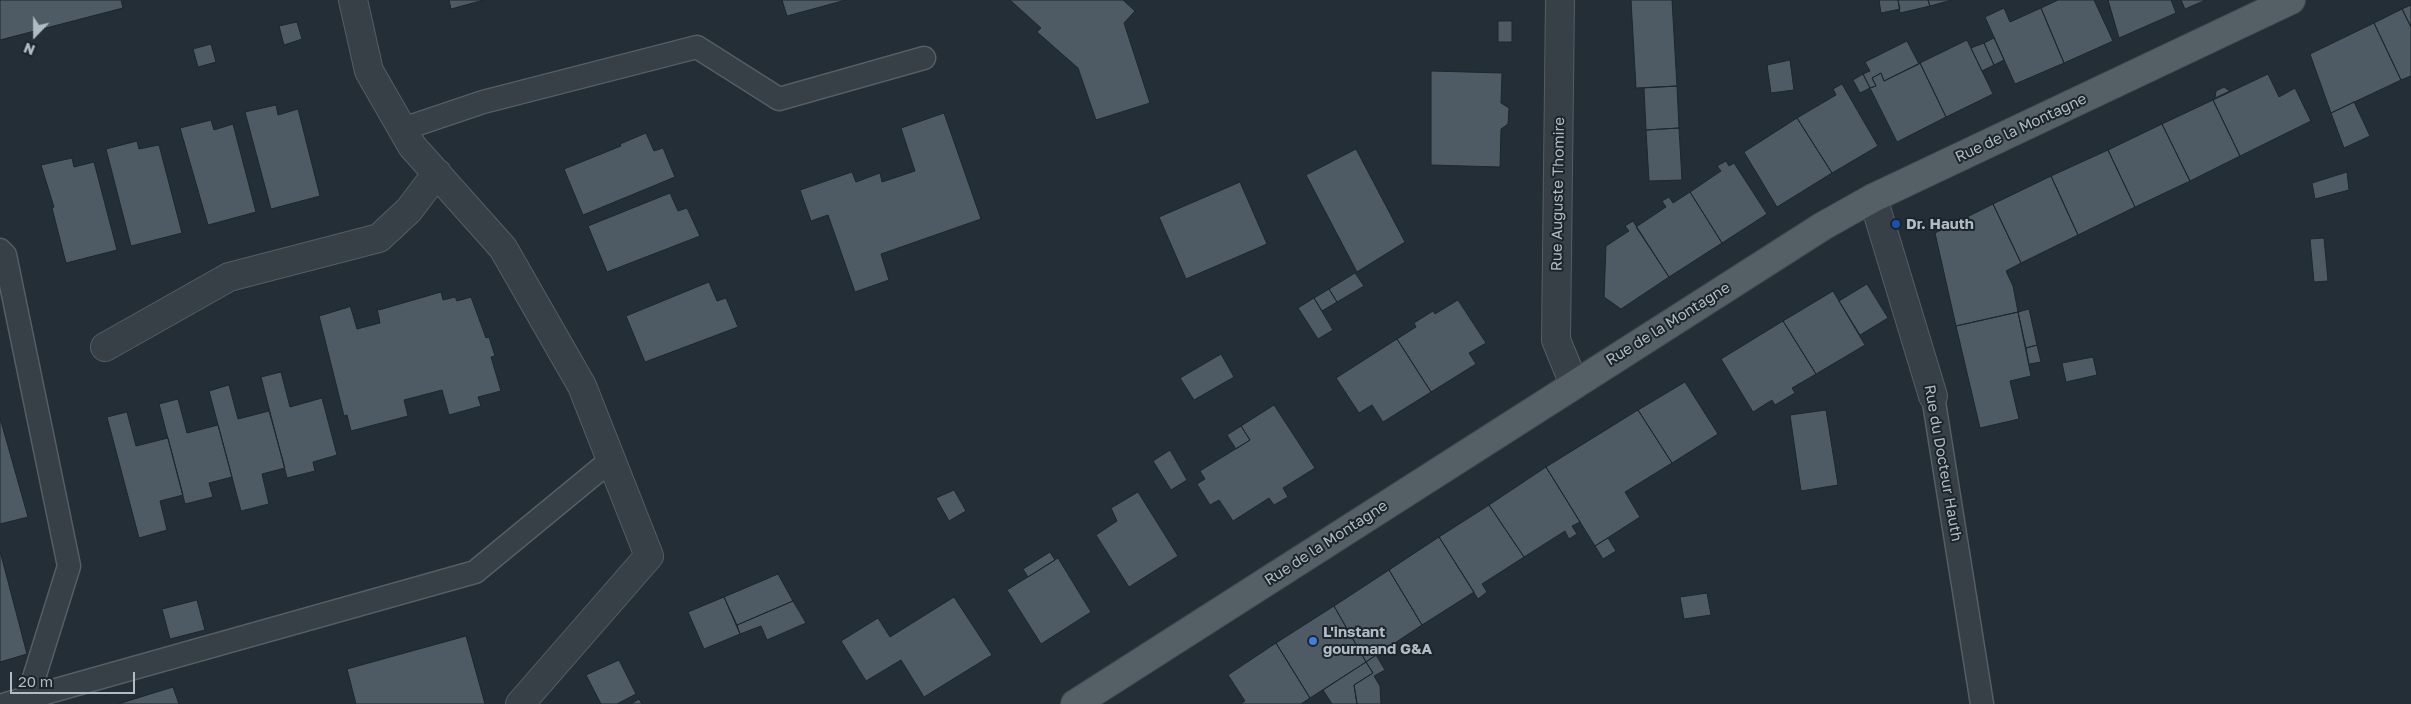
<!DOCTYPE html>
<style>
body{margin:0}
#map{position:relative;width:2411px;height:704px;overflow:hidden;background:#232e36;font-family:"Golos Text",sans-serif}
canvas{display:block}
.north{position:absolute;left:10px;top:10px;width:50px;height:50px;-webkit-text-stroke:4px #1c252b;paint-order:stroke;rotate:202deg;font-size:14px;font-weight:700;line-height:20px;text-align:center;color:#b1bbc3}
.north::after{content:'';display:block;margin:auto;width:18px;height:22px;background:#b1bbc3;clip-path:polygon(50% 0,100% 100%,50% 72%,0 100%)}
.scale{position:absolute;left:10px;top:672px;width:125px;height:22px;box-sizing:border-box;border:2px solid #b1bbc3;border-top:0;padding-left:6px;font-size:15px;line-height:18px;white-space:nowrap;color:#b1bbc3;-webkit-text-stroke:4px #1c252b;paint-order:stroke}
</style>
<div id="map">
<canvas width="2411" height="704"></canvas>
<div class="north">N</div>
<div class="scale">20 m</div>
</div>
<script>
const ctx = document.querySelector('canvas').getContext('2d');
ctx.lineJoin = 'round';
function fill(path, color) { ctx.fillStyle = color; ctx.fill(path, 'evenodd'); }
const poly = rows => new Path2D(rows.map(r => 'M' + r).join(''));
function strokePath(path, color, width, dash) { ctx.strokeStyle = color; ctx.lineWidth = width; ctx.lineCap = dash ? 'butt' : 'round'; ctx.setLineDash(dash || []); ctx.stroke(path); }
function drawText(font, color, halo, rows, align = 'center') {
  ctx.font = font + ' "Golos Text",sans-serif'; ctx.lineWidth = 4; ctx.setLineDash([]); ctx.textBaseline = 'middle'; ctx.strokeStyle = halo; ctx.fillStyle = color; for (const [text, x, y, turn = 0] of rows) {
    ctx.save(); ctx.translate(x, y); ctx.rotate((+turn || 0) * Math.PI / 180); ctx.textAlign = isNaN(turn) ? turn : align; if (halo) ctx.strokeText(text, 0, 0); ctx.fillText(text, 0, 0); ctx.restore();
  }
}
const building = poly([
 [0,0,121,0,123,8,0,40,0,0],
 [449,0,484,0,451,9,449,0],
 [782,0,846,0,787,16,782,0],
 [1010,0,1123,0,1135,11,1124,23,1150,103,1096,120,1078,68,1037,32,1041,28,1010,0],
 [1631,0,1672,0,1677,86,1636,88,1631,0],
 [1879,0,1898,0,1900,9,1881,13,1879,0],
 [1898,0,1928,0,1930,6,1900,13,1898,0],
 [1928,0,1952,0,1930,6,1928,0],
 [2058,0,2094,0,2113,41,2064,63,2041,8,2058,0],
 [2108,0,2171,0,2176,13,2119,38,2108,0],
 [2181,0,2206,0,2185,9,2181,0],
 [2411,5,2411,27,2402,9,2411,5],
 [2004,8,2010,22,2041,8,2064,63,2015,84,1985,17,2004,8],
 [2402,9,2411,27,2411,76,2401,80,2374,23,2402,9],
 [1498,21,1512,21,1512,42,1498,42,1498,21],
 [297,22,302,39,284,45,279,26,297,22],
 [2374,23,2401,80,2331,113,2310,54,2374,23],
 [1994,38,2004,60,1994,65,1984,43,1994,38],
 [1967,40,1993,94,1946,117,1920,63,1967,40],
 [1907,41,1919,64,1884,81,1881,73,1872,78,1876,86,1870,88,1863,74,1870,71,1865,62,1907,41],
 [1984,43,1994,65,1982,71,1971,48,1984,43],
 [211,44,216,62,198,67,193,49,211,44],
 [1790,60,1794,90,1771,93,1767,65,1790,60],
 [1920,63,1946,117,1897,142,1870,88,1876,86,1872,78,1881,73,1884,81,1920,63],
 [1431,71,1502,73,1501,103,1509,108,1508,124,1501,129,1500,167,1431,165,1431,71],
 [1863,74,1870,88,1860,93,1853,80,1863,74],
 [2268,74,2279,97,2295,88,2311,121,2240,156,2213,100,2268,74],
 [1842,84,1878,146,1832,173,1797,118,1836,95,1833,89,1842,84],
 [1677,86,1679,128,1646,130,1644,88,1677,86],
 [2224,87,2230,91,2215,98,2216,91,2224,87],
 [2213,100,2240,156,2190,181,2162,124,2213,100],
 [2354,102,2370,136,2344,148,2331,113,2354,102],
 [276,105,278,115,298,109,320,196,271,209,245,112,276,105],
 [944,113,981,219,881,254,889,280,855,292,828,215,811,221,800,190,852,172,856,182,880,173,882,182,915,171,901,128,944,113],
 [1797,118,1832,173,1777,207,1744,152,1797,118],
 [211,120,214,130,233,124,256,212,208,225,180,128,211,120],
 [2162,124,2190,181,2135,207,2108,150,2162,124],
 [1679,128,1682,180,1649,181,1646,130,1679,128],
 [646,133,654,151,663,148,675,177,583,215,564,169,621,146,620,144,646,133],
 [137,141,139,149,159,145,182,233,131,246,106,149,137,141],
 [1356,149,1405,242,1357,272,1306,175,1356,149],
 [2108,150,2135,207,2078,235,2051,176,2108,150],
 [72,158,74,167,94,162,117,250,66,263,52,208,54,207,41,165,72,158],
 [1726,161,1729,166,1734,163,1767,214,1722,243,1690,192,1721,171,1717,166,1726,161],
 [2347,172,2349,190,2315,199,2312,183,2347,172],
 [2051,176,2078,235,2021,263,1993,204,2051,176],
 [1240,182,1267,244,1186,279,1159,217,1240,182],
 [1690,192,1722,243,1669,277,1636,227,1666,207,1662,201,1669,197,1673,203,1690,192],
 [670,193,678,211,687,208,700,236,607,272,588,226,670,193],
 [1993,204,2021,263,2006,271,2013,286,2018,312,1956,326,1935,233,1993,204],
 [1633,221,1669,277,1621,309,1604,297,1606,246,1629,231,1625,226,1633,221],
 [2324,238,2328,281,2314,282,2310,239,2324,238],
 [1355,273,1364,286,1337,302,1329,289,1355,273],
 [709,282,717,301,726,298,738,327,645,362,626,316,709,282],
 [1867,284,1888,318,1860,335,1839,301,1867,284],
 [1329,289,1337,302,1322,311,1314,298,1329,289],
 [1833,291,1865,345,1816,374,1783,321,1833,291],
 [441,292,443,300,455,297,457,301,471,297,486,338,489,337,495,356,491,357,501,391,478,397,481,406,449,415,442,390,404,400,408,416,351,431,347,415,344,416,319,316,349,307,350,305,357,329,380,323,377,308,379,310,441,292],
 [1314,298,1333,330,1318,339,1298,308,1314,298],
 [1458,300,1486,343,1469,353,1476,364,1431,392,1397,339,1416,327,1414,323,1433,311,1435,314,1458,300],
 [2029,309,2037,345,2026,348,2018,312,2029,309],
 [2018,312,2031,376,2010,381,2019,419,1980,428,1956,326,2018,312],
 [1783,321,1816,374,1792,388,1795,393,1775,405,1772,400,1753,412,1721,359,1783,321],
 [1397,339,1431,392,1383,422,1372,405,1359,413,1336,378,1397,339],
 [2037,345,2041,362,2029,364,2026,348,2037,345],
 [1221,354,1234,377,1194,400,1180,378,1221,354],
 [2093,357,2097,375,2066,382,2062,363,2093,357],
 [281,372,290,407,322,398,337,455,313,462,315,471,287,478,261,377,281,372],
 [1685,382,1718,434,1672,463,1638,410,1685,382],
 [229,385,238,419,269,411,285,468,262,474,269,504,241,511,209,391,229,385],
 [178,399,187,433,218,425,232,477,209,483,213,497,185,504,159,404,178,399],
 [1274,405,1315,468,1283,488,1288,497,1274,505,1269,498,1233,521,1219,500,1210,505,1197,484,1205,479,1200,471,1250,440,1241,426,1274,405],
 [1638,410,1672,463,1625,492,1640,517,1595,546,1546,467,1638,410],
 [1826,410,1838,485,1801,491,1790,415,1826,410],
 [127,412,136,446,168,438,183,495,160,501,167,530,139,538,107,417,127,412],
 [0,418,28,517,0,524,0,418],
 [1241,426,1250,440,1236,449,1227,435,1241,426],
 [1170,450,1187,480,1171,490,1153,461,1170,450],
 [1546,467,1580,522,1572,526,1577,534,1569,539,1565,531,1524,557,1489,505,1546,467],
 [954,490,966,511,949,521,936,498,954,490],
 [1138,492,1178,556,1129,587,1096,535,1117,521,1111,508,1138,492],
 [1489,505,1524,557,1482,584,1487,592,1478,599,1439,537,1489,505],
 [1439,537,1474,592,1422,625,1389,570,1439,537],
 [1608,538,1616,551,1603,559,1595,546,1608,538],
 [0,551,27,654,0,662,0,551],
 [1050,552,1055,560,1028,577,1023,569,1050,552],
 [1058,558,1091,612,1041,644,1007,590,1058,558],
 [1389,570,1422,625,1366,662,1334,606,1389,570],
 [778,574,793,601,737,625,724,597,778,574],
 [1707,593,1711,615,1684,619,1680,597,1707,593],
 [724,597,740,634,704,649,688,612,724,597],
 [954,597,992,655,924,697,901,660,866,681,841,641,878,618,890,637,954,597],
 [197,600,205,630,170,639,162,609,197,600],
 [793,601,806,623,767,640,761,626,740,634,737,625,793,601],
 [1334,606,1366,662,1310,698,1276,643,1334,606],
 [466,636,485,704,356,704,347,669,466,636],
 [1276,643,1310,698,1301,704,1240,704,1245,701,1228,675,1276,643],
 [1376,655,1385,670,1374,676,1380,686,1381,704,1357,704,1354,685,1373,673,1366,662,1376,655],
 [619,660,636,694,617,704,601,704,586,675,619,660],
 [1366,662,1373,673,1354,685,1357,704,1332,704,1323,690,1366,662],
 [173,687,179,704,118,704,173,687],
 [639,699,642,704,631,704,639,699]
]);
fill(building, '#4f5b64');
strokePath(building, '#1e272d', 1);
const service = poly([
 [403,129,483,102,697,47,779,99,924,58],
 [0,250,5,255,69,566,28,697],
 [1933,396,1982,704],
 [6,704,475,572,611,460]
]);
const minor = poly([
 [353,0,369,71,412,146,503,248,582,386,649,556,520,704],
 [1560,0,1556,340,1574,384],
 [1873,198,1933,396],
 [105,347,229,277,379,238,409,210,437,173]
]);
const primary = poly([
 [1075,704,1823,226,1873,198,2291,0]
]);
strokePath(service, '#545e64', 25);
strokePath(minor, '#545e64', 30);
strokePath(primary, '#404950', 30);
strokePath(service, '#364046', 22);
strokePath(minor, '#364046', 28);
strokePath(primary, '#545f66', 28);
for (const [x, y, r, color] of [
 [1896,224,5,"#1a4fb4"],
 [1313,641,5,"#3f7fe0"]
]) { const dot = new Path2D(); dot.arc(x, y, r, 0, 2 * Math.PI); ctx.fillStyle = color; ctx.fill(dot); strokePath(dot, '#1c252b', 2); }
drawText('15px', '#b1bbc3', '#1c252b', [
 ["Rue de la Montagne",2021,128,-25],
 ["Rue Auguste Thomire",1558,194,-89],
 ["Rue de la Montagne",1668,324,-32],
 ["Rue du Docteur Hauth",1943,463,80],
 ["Rue de la Montagne",1326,543,-33]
]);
drawText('bold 15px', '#b1bbc3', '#1c252b', [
 ["Dr. Hauth",1906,224],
 ["L'instant",1323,632],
 ["gourmand G&A",1323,649]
], 'left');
</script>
